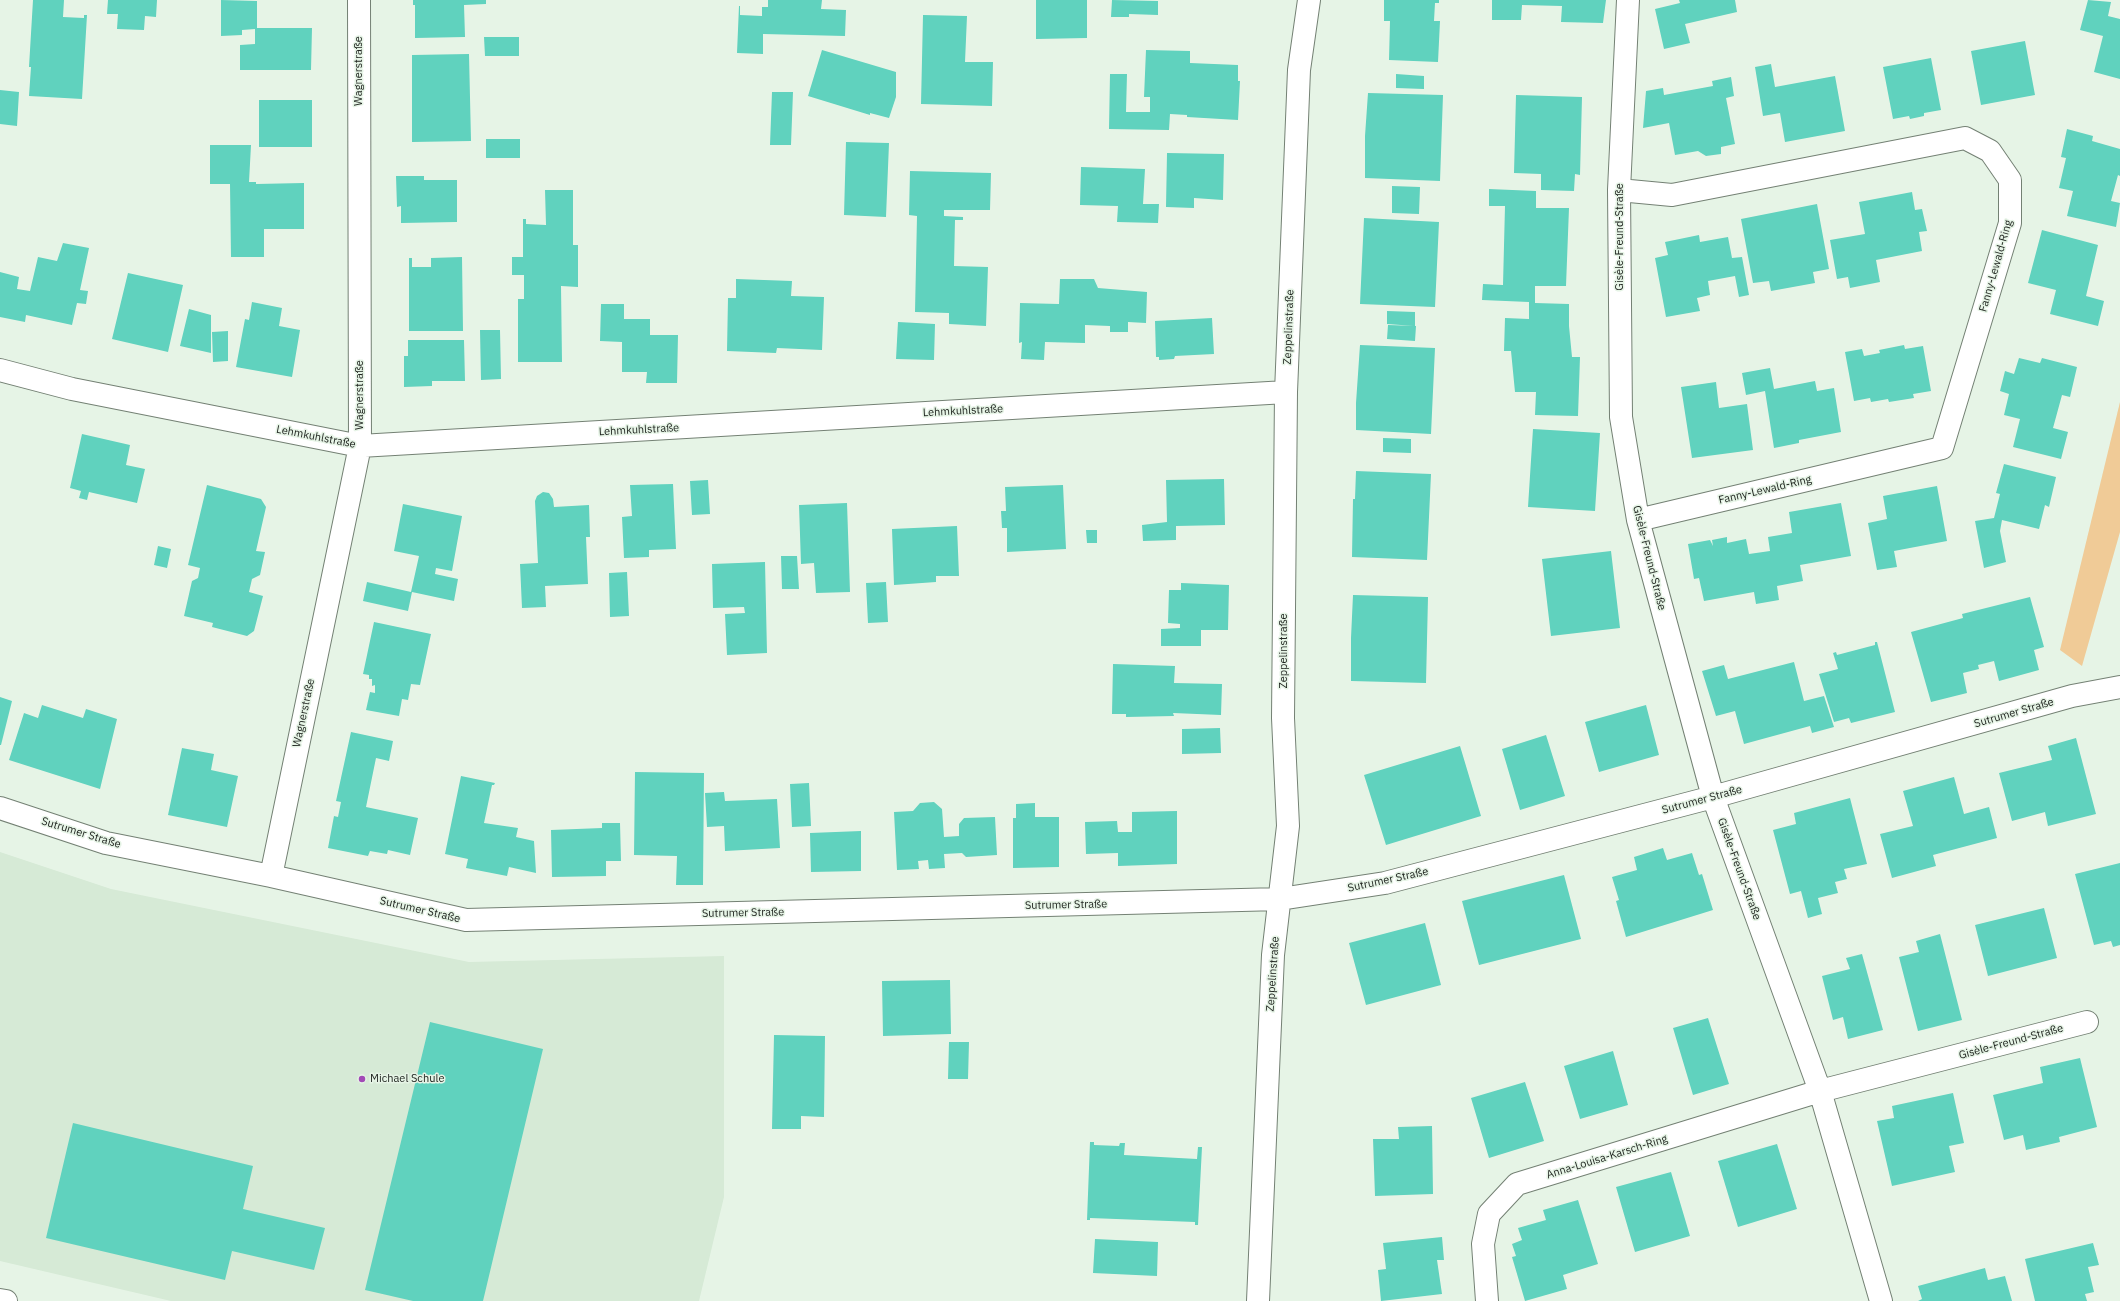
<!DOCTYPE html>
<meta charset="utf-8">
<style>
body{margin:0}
canvas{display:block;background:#e6f4e6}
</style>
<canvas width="2120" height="1301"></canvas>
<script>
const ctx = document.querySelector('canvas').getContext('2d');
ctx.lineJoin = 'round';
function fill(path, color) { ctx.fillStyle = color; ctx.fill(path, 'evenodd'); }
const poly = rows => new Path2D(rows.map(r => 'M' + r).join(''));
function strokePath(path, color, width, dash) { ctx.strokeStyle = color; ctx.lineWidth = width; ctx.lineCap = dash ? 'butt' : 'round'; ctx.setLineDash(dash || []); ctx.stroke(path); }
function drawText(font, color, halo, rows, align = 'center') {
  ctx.font = font + ' "IBM Plex Sans",sans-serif'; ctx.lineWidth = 3; ctx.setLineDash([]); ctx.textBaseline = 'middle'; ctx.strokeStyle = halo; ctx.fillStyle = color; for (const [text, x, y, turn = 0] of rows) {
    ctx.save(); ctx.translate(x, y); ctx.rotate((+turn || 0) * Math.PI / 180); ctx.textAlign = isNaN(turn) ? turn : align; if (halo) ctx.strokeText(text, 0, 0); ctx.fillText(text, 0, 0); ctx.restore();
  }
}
fill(poly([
 [0,852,111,889,469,962,724,956,724,1197,699,1301,171,1301,0,1261]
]), '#d6ead6');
fill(poly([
 [2120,402,2120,532,2082,666,2060,650]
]), '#f0cb97');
fill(poly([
 [33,0,64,0,63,17,84,18,84,15,87,15,82,99,29,96,31,67,29,67],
 [108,0,157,0,156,17,145,16,144,30,117,29,118,14,107,14],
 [221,0,257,1,257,28,312,28,311,70,240,70,240,45,255,44,255,29,242,30,242,35,221,36],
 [413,0,486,0,486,4,464,5,465,37,415,38,415,5,413,5],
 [768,0,822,0,821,9,846,10,845,36,763,34,763,54,737,53,739,6,740,6,740,15,762,16,762,7,768,7],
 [1036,0,1087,0,1087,38,1036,39],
 [1112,0,1158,1,1158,15,1129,14,1129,17,1111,17],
 [1384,0,1439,0,1439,3,1435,3,1434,21,1440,21,1438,62,1389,60,1390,21,1384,21],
 [1492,0,1606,0,1603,23,1561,22,1562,6,1522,5,1521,20,1492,20],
 [1679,0,1735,0,1737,12,1685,24,1690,43,1664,49,1655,9,1680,3],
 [2088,0,2111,2,2108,16,2120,19,2120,79,2094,72,2103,36,2080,30],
 [923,15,967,16,965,62,993,62,992,106,921,104],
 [484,37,519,37,519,56,485,56],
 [2025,41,2035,95,1981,105,1971,51],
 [822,50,896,72,896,97,889,118,870,113,870,115,808,96],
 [1146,50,1190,51,1190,63,1238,65,1238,81,1240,81,1238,120,1187,117,1187,115,1170,114,1169,130,1109,129,1110,74,1127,74,1126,112,1150,112,1150,97,1144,97],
 [469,54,471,141,412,142,412,55],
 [1931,58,1941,110,1924,113,1924,116,1910,119,1909,116,1893,119,1883,67],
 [1771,64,1775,87,1835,76,1845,131,1785,142,1780,113,1763,116,1755,67],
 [1396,74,1424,76,1424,89,1396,88],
 [1731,77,1734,96,1726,98,1735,144,1721,147,1721,154,1706,156,1698,151,1675,155,1669,123,1643,128,1646,91,1663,88,1664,95,1713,86,1712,81],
 [0,90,19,92,17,126,0,124],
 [772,92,793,92,791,145,770,145],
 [1368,93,1443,95,1440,181,1365,178,1365,136],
 [1516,95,1582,97,1580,175,1575,174,1574,191,1541,190,1541,174,1514,173],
 [259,100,312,100,312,147,259,147],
 [2067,129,2093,136,2092,141,2120,149,2120,176,2118,175,2111,201,2120,203,2116,227,2067,216,2073,191,2059,188,2066,158,2061,157],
 [486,139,520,139,520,158,486,158],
 [846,142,889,143,886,217,844,215],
 [210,145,251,145,249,182,256,182,256,184,304,183,304,229,264,229,264,257,231,257,230,184,210,184],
 [1167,153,1224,154,1223,200,1194,198,1194,208,1166,207],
 [1081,167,1145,169,1143,204,1159,204,1158,223,1117,222,1118,206,1080,205],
 [910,171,991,173,990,210,944,210,944,216,963,217,963,220,955,220,954,266,988,267,986,326,949,324,949,313,915,312,917,216,909,215],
 [396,176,424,176,424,180,457,180,457,222,401,223,401,206,397,207],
 [1392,186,1420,187,1419,214,1392,213],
 [1489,189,1536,191,1536,208,1569,208,1566,286,1535,286,1535,303,1569,304,1569,326,1572,357,1580,357,1578,416,1535,415,1536,392,1515,392,1511,351,1504,351,1505,318,1529,319,1529,302,1482,300,1483,284,1503,285,1505,206,1489,206],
 [545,190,573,190,573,245,578,245,578,287,561,286,562,362,518,362,518,299,524,299,524,275,512,275,512,257,523,257,523,219,526,219,526,224,546,225],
 [1912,192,1915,210,1922,209,1927,231,1919,232,1922,251,1876,260,1880,282,1850,288,1848,277,1837,279,1830,240,1865,234,1859,202],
 [1817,204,1829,269,1813,272,1815,283,1771,291,1769,281,1753,283,1741,219],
 [1364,218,1439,222,1435,307,1360,304],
 [2042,230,2098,245,2086,296,2104,301,2098,326,2050,314,2056,290,2028,283],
 [1699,235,1700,242,1728,237,1732,258,1742,257,1749,295,1739,297,1735,276,1708,281,1710,295,1697,298,1700,311,1666,317,1655,258,1668,255,1665,242],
 [63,243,89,248,80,290,88,291,86,304,77,303,72,325,26,315,25,322,0,317,0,272,19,277,17,289,30,291,38,257,57,261],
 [462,257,463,331,409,331,409,258,412,258,412,267,431,267,431,258],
 [128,273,183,285,168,352,112,339],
 [736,279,792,281,791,296,824,297,822,350,777,348,776,353,727,351,728,298,736,298],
 [1060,279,1094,279,1098,288,1147,292,1146,323,1128,322,1128,332,1110,332,1110,326,1085,325,1085,343,1045,342,1044,360,1021,359,1022,342,1019,343,1020,303,1059,304],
 [252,302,282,308,279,326,300,330,292,377,236,367,245,319,249,320],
 [601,304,624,304,624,319,650,319,650,335,678,335,677,383,646,383,647,372,622,372,622,342,600,341],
 [189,309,211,315,211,353,180,346],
 [1387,311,1415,312,1415,326,1387,324],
 [1212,318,1214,354,1175,356,1174,359,1159,360,1159,357,1156,357,1155,321],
 [898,322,935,324,934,360,896,359],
 [1388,325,1416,326,1415,341,1387,339],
 [480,330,500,330,501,379,481,380],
 [228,331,228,361,213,362,212,332],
 [408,340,464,340,465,381,432,381,432,386,404,387,404,356,408,356],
 [1360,345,1435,348,1431,434,1356,430,1356,403],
 [1904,345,1905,349,1923,346,1931,391,1913,394,1914,398,1889,402,1888,399,1871,402,1870,398,1854,401,1845,352,1862,349,1864,356,1880,353,1879,350],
 [2019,358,2040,363,2042,358,2077,367,2070,397,2062,395,2053,428,2068,432,2061,459,2013,447,2020,419,2004,415,2009,394,2000,391,2005,371,2014,374],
 [1770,368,1774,389,1815,381,1817,391,1834,388,1841,432,1799,440,1799,443,1774,448,1765,391,1746,395,1742,373],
 [1716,382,1719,408,1747,404,1753,450,1692,458,1681,387],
 [1533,429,1600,433,1595,511,1528,507],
 [82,434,130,445,126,465,145,469,137,503,89,492,87,500,79,498,81,491,70,488],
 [1383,438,1411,439,1411,453,1383,452],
 [2004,464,2056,477,2049,507,2045,505,2039,529,2002,520,2000,531,2006,562,1984,568,1975,521,1994,518,2000,494,1996,493],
 [1356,471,1431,474,1427,560,1352,557,1353,499,1355,499],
 [1224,479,1225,525,1176,526,1176,540,1143,541,1142,525,1167,522,1166,480],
 [708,480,710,514,692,515,690,481],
 [673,484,676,549,649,550,649,557,624,558,622,517,632,516,630,485],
 [207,485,261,499,266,507,256,551,265,552,260,575,252,579,249,592,263,596,254,631,247,636,212,627,213,623,184,616,192,581,198,578,200,568,188,565],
 [1063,485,1066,549,1007,552,1007,528,1002,528,1001,511,1006,511,1005,487],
 [1937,486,1947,541,1894,551,1897,567,1877,570,1868,523,1887,519,1883,496],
 [543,492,549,493,553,499,554,507,589,505,590,537,586,537,588,584,545,586,546,607,522,608,520,564,538,563,535,501,537,496],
 [847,503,850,592,816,593,814,563,801,564,799,505],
 [1841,503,1851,556,1800,565,1803,581,1777,586,1779,600,1756,604,1754,592,1704,601,1699,578,1694,579,1688,544,1710,540,1713,546,1712,540,1727,537,1727,543,1746,539,1749,554,1770,551,1768,537,1792,533,1789,512],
 [403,504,462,516,452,571,436,568,435,574,458,579,454,601,412,592,408,611,363,601,367,582,411,592,419,556,394,551],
 [957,526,959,576,936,576,936,582,894,585,892,529],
 [1086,530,1097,530,1097,543,1087,543],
 [158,546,171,549,167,568,154,565],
 [1611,551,1620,628,1551,636,1542,559],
 [781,556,797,556,799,589,782,589],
 [765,562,767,653,727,655,725,614,745,613,744,607,713,608,712,564],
 [627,572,629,616,610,617,609,573],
 [886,582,888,622,868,623,866,583],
 [1181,583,1229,585,1228,630,1201,630,1201,646,1161,646,1161,629,1180,628,1180,624,1168,623,1169,590,1181,590],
 [1353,595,1428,597,1426,683,1351,681,1351,638],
 [2030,597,2044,647,2034,650,2039,670,1999,681,1994,661,1978,665,1979,669,1963,673,1967,693,1931,702,1911,632,1963,618,1962,614],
 [374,622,431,634,420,685,411,684,408,700,402,699,399,716,366,710,370,692,375,693,375,685,372,686,372,679,369,679,369,675,363,674],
 [1875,642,1877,642,1895,712,1851,723,1849,718,1834,722,1819,674,1838,669,1833,653,1836,652,1837,655,1875,645],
 [1794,662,1804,701,1824,696,1834,727,1812,733,1810,726,1744,744,1735,711,1716,716,1702,671,1724,665,1728,679],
 [1113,664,1175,666,1174,683,1222,684,1221,715,1173,713,1174,716,1126,717,1126,714,1112,714],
 [0,697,12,701,1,745,0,745],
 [42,705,83,718,86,709,117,719,100,789,9,760,24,713,38,718],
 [1646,705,1659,755,1599,772,1585,722],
 [1220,728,1221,753,1182,754,1182,729],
 [351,732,393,741,389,761,376,758,366,807,418,818,410,855,388,850,387,854,370,851,368,856,328,848,334,816,338,817,341,802,336,801],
 [1546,735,1565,796,1520,810,1502,749],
 [2076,738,2096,814,2048,826,2045,812,2012,821,1999,773,2052,760,2048,746],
 [1460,746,1481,816,1386,845,1364,775],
 [182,748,214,754,211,770,238,776,227,827,168,815],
 [635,772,704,773,703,885,676,885,677,856,634,855],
 [461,776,495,783,494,785,492,785,484,823,518,828,516,837,534,841,536,873,509,867,507,876,466,868,468,859,445,854],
 [1954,777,1964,814,1989,807,1997,838,1933,855,1936,866,1892,878,1880,834,1913,826,1903,791],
 [809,783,811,826,792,827,790,784],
 [724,792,725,801,777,799,780,848,725,851,724,826,707,827,705,793],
 [1850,798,1867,864,1844,869,1847,879,1835,882,1838,893,1818,898,1822,914,1808,918,1801,891,1790,894,1773,830,1796,824,1794,813],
 [934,802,942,809,944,837,959,836,959,824,964,818,995,817,997,855,966,857,962,853,944,854,945,868,929,869,928,860,918,861,919,869,897,870,894,812,913,811,920,803],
 [1035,803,1035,817,1059,817,1059,867,1013,868,1013,818,1016,818,1016,804],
 [1177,811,1177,864,1118,866,1118,853,1086,854,1085,822,1117,821,1118,832,1132,832,1132,812],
 [602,823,620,823,621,861,606,861,606,876,552,877,551,830,602,828],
 [861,831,861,871,811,872,810,833],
 [1663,848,1667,860,1692,853,1699,875,1702,874,1713,910,1626,937,1616,901,1619,900,1612,877,1637,870,1634,857],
 [2120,863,2120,945,2113,947,2111,941,2094,945,2075,874],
 [1564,875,1581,939,1479,965,1462,901],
 [2044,908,2057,958,1988,976,1975,925],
 [1425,923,1441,985,1366,1005,1349,943],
 [1940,934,1962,1020,1918,1031,1899,957,1919,952,1916,941],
 [1862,954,1883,1030,1848,1039,1843,1017,1833,1020,1822,976,1850,969,1846,958],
 [950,980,951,1034,883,1036,882,981],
 [1708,1018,1729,1084,1693,1095,1673,1028],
 [430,1022,543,1049,483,1301,413,1301,365,1290],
 [774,1035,825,1036,824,1117,801,1116,801,1129,772,1129],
 [949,1042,969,1042,968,1079,948,1079],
 [1613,1051,1628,1105,1580,1119,1564,1066],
 [2080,1058,2097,1127,2059,1137,2060,1142,2026,1150,2023,1135,2004,1140,1993,1095,2043,1083,2040,1067],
 [1525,1082,1544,1141,1489,1158,1471,1098],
 [1953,1093,1964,1143,1949,1146,1955,1172,1892,1186,1877,1121,1894,1118,1892,1106],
 [73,1123,253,1166,243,1209,325,1228,314,1270,232,1251,225,1280,46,1238],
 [1432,1126,1433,1194,1375,1196,1373,1139,1399,1139,1398,1127],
 [1090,1142,1094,1142,1094,1145,1119,1146,1120,1143,1125,1143,1124,1155,1197,1159,1198,1147,1202,1147,1198,1225,1195,1225,1195,1222,1090,1218,1090,1220,1087,1220],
 [1777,1144,1797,1209,1738,1227,1718,1161],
 [1671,1172,1690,1236,1635,1252,1616,1187],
 [1578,1200,1598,1264,1563,1275,1567,1289,1525,1301,1512,1257,1516,1256,1512,1244,1522,1240,1518,1228,1546,1220,1543,1210],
 [1442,1237,1444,1260,1437,1260,1442,1294,1381,1301,1378,1270,1386,1269,1383,1243],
 [1095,1239,1158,1242,1157,1276,1093,1273],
 [2093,1243,2099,1265,2088,1267,2094,1292,2085,1294,2087,1301,2035,1301,2025,1259],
 [1985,1268,1988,1280,2005,1276,2012,1301,1918,1301,1922,1299,1918,1286]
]), '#60d2be');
const street = poly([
 [1628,0,1619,190,1621,417,1638,520,1713,797,1820,1091,1881,1301],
 [1619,190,1672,195,1965,138,1990,151,2010,180,2010,223,1942,448,1638,520],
 [0,370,72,389,360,446,1286,392],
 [0,808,106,843,271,876,466,920,1280,899,1385,883,1713,797,2072,696,2120,687],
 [271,876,360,446,359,0],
 [0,1300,6,1301],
 [1258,1301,1273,955,1288,826,1283,718,1286,392,1299,70,1309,0],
 [1487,1301,1483,1244,1489,1214,1517,1184,1820,1091,2087,1022]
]);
strokePath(street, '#748174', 24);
strokePath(street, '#fff', 22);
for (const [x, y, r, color] of [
 [362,1079,4,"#a24ab6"]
]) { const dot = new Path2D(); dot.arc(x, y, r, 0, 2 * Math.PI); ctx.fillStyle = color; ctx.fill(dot); strokePath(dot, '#e6f4e6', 1.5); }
drawText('11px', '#212621', '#e6f4e6', [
 ["Wagnerstraße",359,71,-90],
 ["Gisèle-Freund-Straße",1620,237,-90],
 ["Fanny-Lewald-Ring",1996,266,-74],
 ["Zeppelinstraße",1289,327,-88],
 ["Wagnerstraße",360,395,-90],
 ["Lehmkuhlstraße",963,411,-3],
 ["Lehmkuhlstraße",639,430,-3],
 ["Lehmkuhlstraße",316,437,11],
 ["Fanny-Lewald-Ring",1765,490,-13],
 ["Gisèle-Freund-Straße",1649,558,76],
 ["Zeppelinstraße",1284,651,-90],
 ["Wagnerstraße",304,713,-78],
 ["Sutrumer Straße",2014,713,-16],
 ["Sutrumer Straße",1702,800,-15],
 ["Sutrumer Straße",81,833,17],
 ["Gisèle-Freund-Straße",1739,869,70],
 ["Sutrumer Straße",1388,880,-12],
 ["Sutrumer Straße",1066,905,-1],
 ["Sutrumer Straße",420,910,13],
 ["Sutrumer Straße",743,913,-1],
 ["Zeppelinstraße",1273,974,-86],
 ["Gisèle-Freund-Straße",2011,1042,-15],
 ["Anna-Louisa-Karsch-Ring",1607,1157,-17]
]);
drawText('11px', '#212621', '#e6f4e6', [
 ["Michael Schule",370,1079]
], 'left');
</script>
